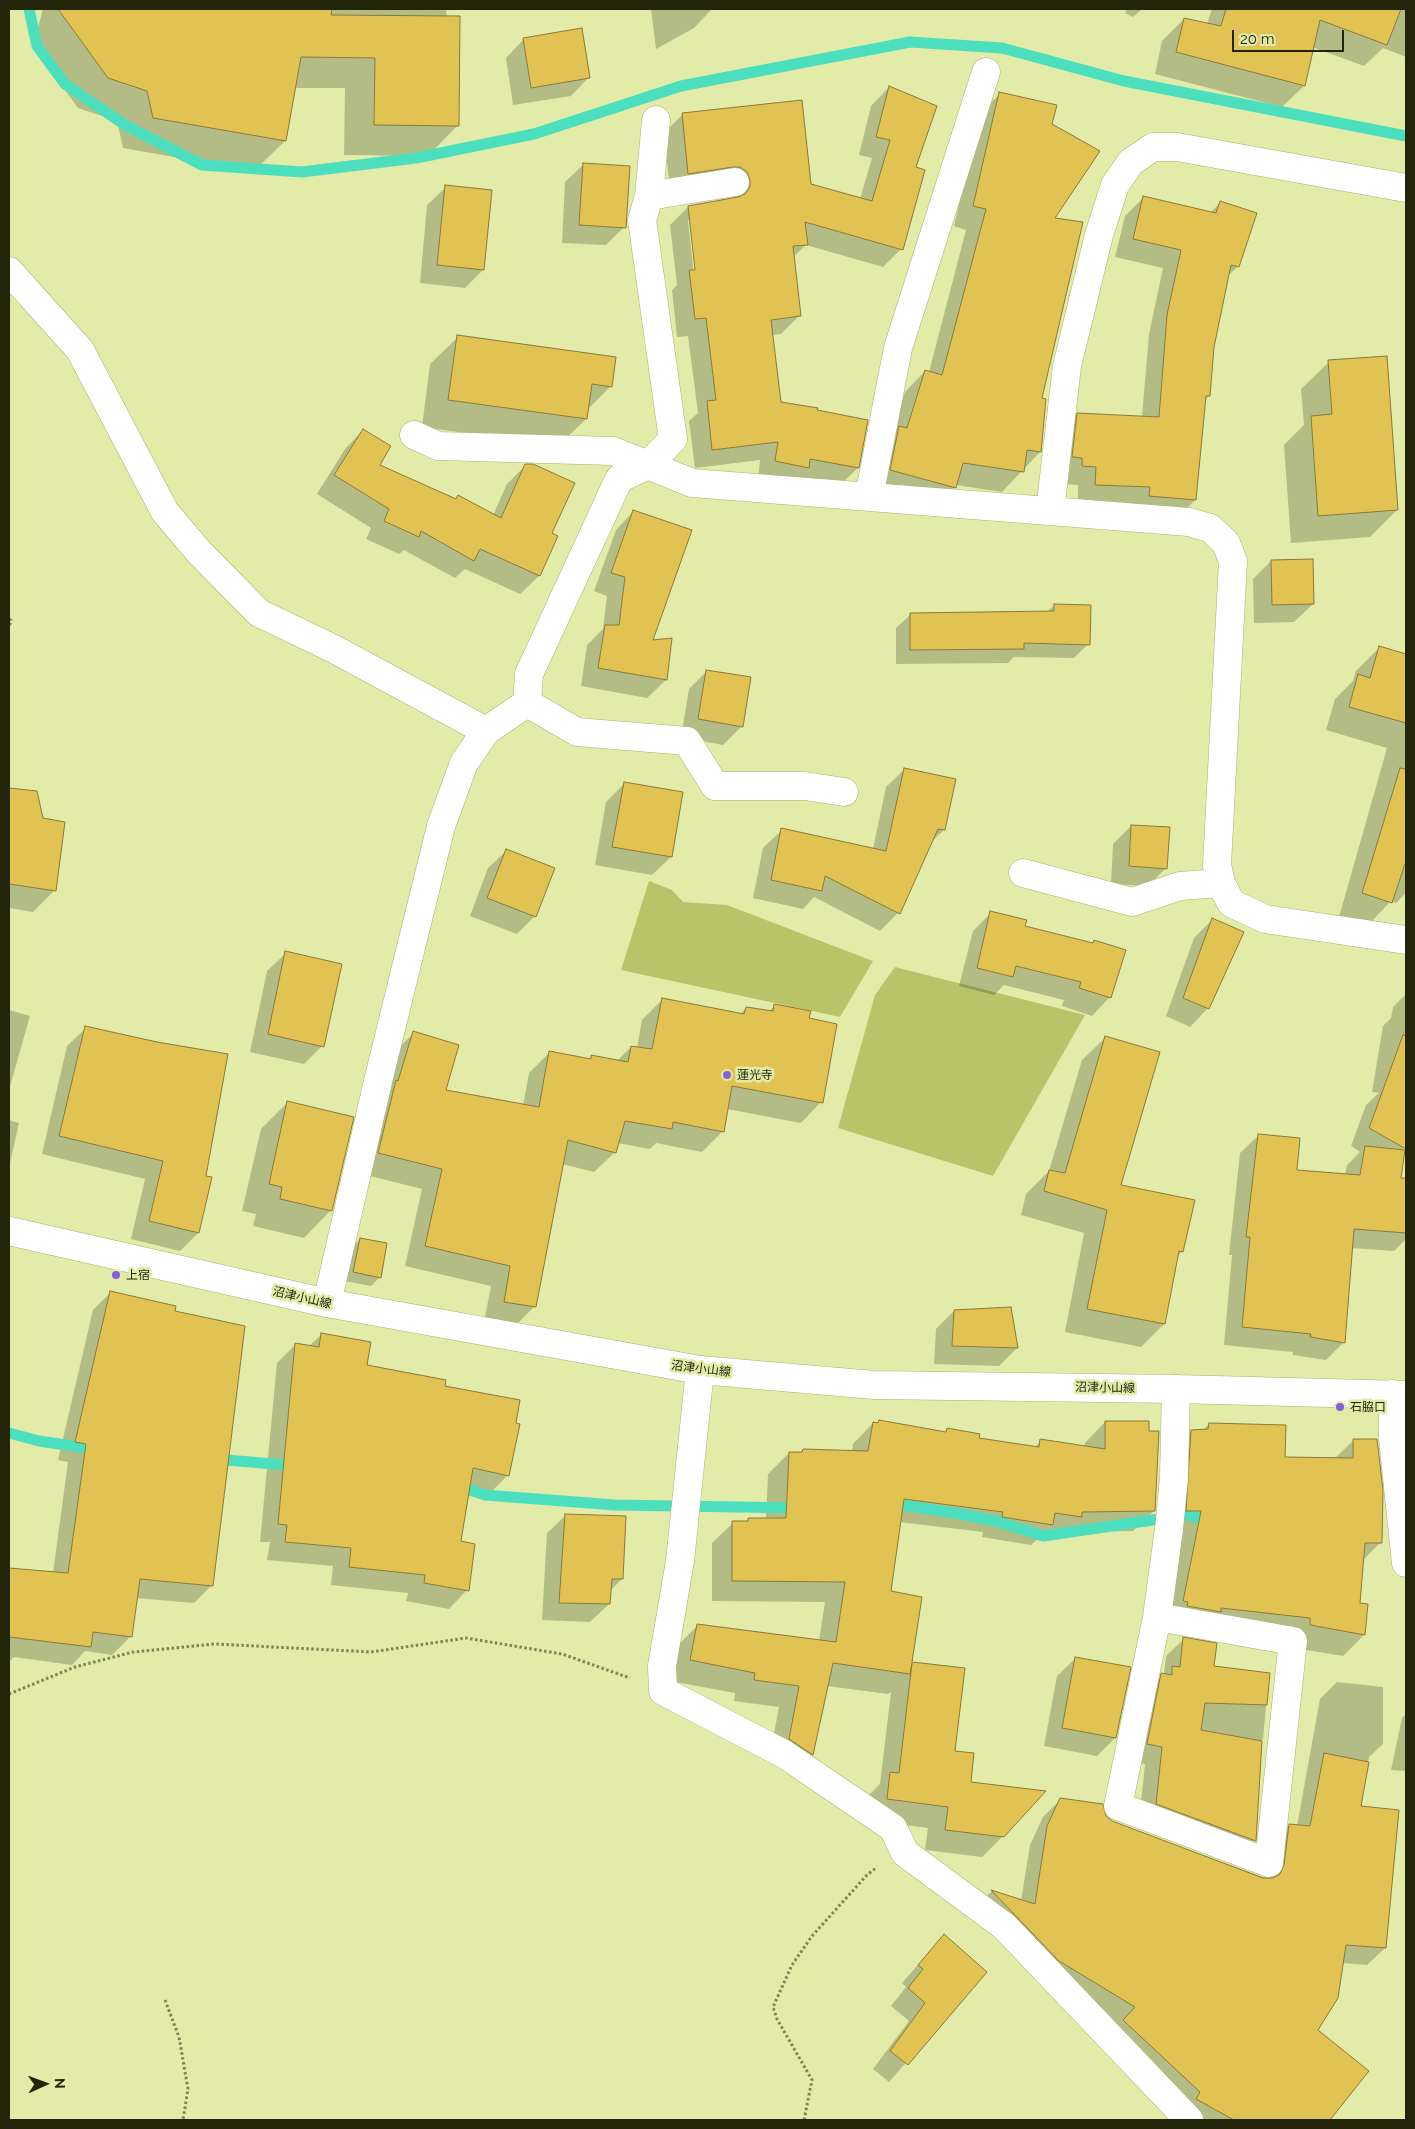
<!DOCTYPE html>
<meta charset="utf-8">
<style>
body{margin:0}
#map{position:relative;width:1415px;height:2129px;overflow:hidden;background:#e2eba8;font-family:Raleway,sans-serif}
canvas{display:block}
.frame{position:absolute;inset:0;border:10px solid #22250a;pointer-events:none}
.north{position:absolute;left:20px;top:2059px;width:50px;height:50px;-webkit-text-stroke:4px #e2eba8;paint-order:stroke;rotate:88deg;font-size:14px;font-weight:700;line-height:20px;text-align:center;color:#22250a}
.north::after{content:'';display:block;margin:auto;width:18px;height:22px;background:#22250a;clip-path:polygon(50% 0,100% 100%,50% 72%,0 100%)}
.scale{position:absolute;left:1232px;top:30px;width:112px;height:22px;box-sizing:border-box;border:2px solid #22250a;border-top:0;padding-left:6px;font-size:15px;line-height:18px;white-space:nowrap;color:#22250a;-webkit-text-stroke:4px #e2eba8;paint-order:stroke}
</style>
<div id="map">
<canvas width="1415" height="2129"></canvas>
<div class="frame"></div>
<div class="north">N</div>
<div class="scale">20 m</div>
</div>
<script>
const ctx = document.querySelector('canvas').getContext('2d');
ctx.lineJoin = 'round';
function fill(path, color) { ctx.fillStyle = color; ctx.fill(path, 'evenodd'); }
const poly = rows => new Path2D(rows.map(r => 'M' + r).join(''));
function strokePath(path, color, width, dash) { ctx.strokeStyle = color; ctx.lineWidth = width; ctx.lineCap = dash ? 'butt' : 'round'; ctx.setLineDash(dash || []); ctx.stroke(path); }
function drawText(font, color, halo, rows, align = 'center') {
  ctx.font = font + ' Raleway,"Noto Sans JP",sans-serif'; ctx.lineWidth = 5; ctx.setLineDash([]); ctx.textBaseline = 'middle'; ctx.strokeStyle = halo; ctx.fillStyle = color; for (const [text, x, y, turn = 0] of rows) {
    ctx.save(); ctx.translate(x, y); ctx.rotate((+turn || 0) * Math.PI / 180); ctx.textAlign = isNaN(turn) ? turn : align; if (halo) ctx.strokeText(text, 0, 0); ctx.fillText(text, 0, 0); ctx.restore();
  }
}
fill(poly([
 [649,881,672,890,683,902,727,905,873,961,840,1017,621,970],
 [895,967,1085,1015,993,1176,838,1128,875,995]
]), '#b9c46a');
fill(poly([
 [43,9,446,9,458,125,428,156,344,155,345,88,294,88,285,141,254,171,123,148,117,121,78,108,33,46],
 [651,9,712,9,694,28,656,49],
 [1127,9,1142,9,1133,17,1125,13],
 [1212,9,1406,9,1406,57,1383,48,1364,66,1312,47,1304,86,1282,107,1155,74,1162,41,1184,19,1207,24],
 [524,39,589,77,571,96,513,105,506,58],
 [889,87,914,168,901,249,883,267,806,245,793,257,799,316,781,334,772,335,780,404,816,411,858,468,839,486,758,479,760,460,695,468,689,421,698,413,688,336,677,337,672,290,677,285,670,225,688,207,733,199,729,190,670,191,664,133,683,114,810,185,860,199,872,158,859,155,871,106],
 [688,220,691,220,697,276,694,276],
 [1000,94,1051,125,1040,452,1002,492,956,485,935,508,871,490,905,392,925,371,929,372,966,230,954,226,979,114],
 [584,164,624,227,606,245,562,243,565,182],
 [446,187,491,191,483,270,465,288,420,283,427,205],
 [1143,198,1210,213,1220,203,1238,266,1227,277,1213,346,1209,396,1205,400,1195,500,1177,518,1078,502,1078,485,1064,484,1059,433,1078,414,1142,417,1149,334,1163,268,1115,257,1125,216],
 [458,337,611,386,587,410,586,419,558,446,422,427,430,364],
 [1329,362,1397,510,1370,537,1291,543,1284,445,1304,425,1301,389],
 [363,430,378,466,493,515,507,484,526,465,550,533,556,536,539,576,520,594,465,569,455,578,404,550,399,554,366,539,371,528,317,494,345,449],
 [634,511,651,641,666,680,647,698,581,686,587,645,603,629,607,596,594,591,616,530],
 [1271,561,1313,604,1294,622,1254,623,1253,579],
 [1054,605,1088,644,1074,658,1014,657,1008,663,896,664,896,628,911,614,1047,612],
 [1379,648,1406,655,1406,893,1396,903,1391,901,1367,926,1339,917,1387,748,1326,730,1335,699,1353,681,1356,671],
 [707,671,742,726,723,745,681,737,689,689],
 [905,769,944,830,930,843,898,913,880,931,814,897,803,909,753,898,763,848,782,830,873,849,886,787],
 [624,784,671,857,652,875,595,865,606,802],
 [9,789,36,793,54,891,33,912,9,908],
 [1131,826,1166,868,1148,886,1111,884,1113,844],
 [507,850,535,916,517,934,470,916,488,868],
 [991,913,1024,927,1092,944,1094,942,1110,997,1092,1016,1062,1006,1064,1000,1004,985,994,995,959,986,973,931],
 [1212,920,1208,1008,1190,1027,1166,1016,1194,938],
 [286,953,322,1046,304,1064,250,1052,267,971],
 [1406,994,1406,1136,1404,1148,1401,1151,1399,1179,1406,1180,1406,1239,1394,1251,1351,1248,1344,1342,1326,1360,1293,1355,1293,1352,1224,1345,1232,1255,1229,1255,1240,1153,1259,1135,1295,1171,1345,1175,1347,1165,1360,1152,1351,1146,1366,1105,1379,1093,1372,1092,1383,1026,1391,1018,1393,1007],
 [662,1000,740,1014,746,1008,768,1012,775,1006,808,1019,821,1102,801,1123,727,1109,723,1131,702,1152,656,1143,650,1149,617,1143,615,1152,594,1172,562,1164,535,1306,514,1327,484,1322,491,1286,405,1266,422,1189,358,1173,393,1053,414,1033,444,1091,523,1106,529,1073,550,1052,588,1060,592,1056,617,1061,631,1047,637,1048,642,1020],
 [9,1010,30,1016,9,1090],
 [86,1028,227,1055,205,1176,198,1233,180,1251,131,1239,145,1179,42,1154,67,1046],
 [1106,1037,1120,1186,1182,1251,1177,1257,1164,1324,1141,1347,1065,1332,1084,1233,1021,1215,1026,1194,1049,1171,1082,1060],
 [288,1102,331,1210,304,1238,253,1226,256,1214,242,1211,261,1129],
 [9,1120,19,1123,9,1168],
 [360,1239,380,1277,371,1286,345,1281,351,1248],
 [111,1292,173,1312,212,1585,194,1603,136,1598,130,1637,112,1655,85,1651,72,1665,14,1657,9,1662,9,1568,53,1573,68,1462,58,1460,93,1310],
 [1010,1309,1017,1348,999,1366,934,1364,936,1329,954,1311],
 [322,1334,366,1366,444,1387,508,1475,490,1493,468,1489,460,1542,467,1590,449,1609,406,1601,408,1593,331,1585,333,1566,267,1560,270,1542,260,1542,277,1363,296,1344,309,1346],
 [879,1422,944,1433,947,1430,977,1439,1034,1448,1041,1441,1085,1447,1085,1443,1105,1422,1154,1511,1133,1531,1065,1532,1060,1537,1042,1535,1031,1545,982,1537,983,1532,899,1522,889,1592,911,1663,963,1669,954,1752,1003,1836,982,1857,925,1850,928,1828,867,1820,870,1794,880,1784,891,1692,888,1694,827,1686,812,1754,791,1775,769,1760,779,1707,734,1701,735,1693,670,1681,677,1646,698,1625,819,1641,825,1602,712,1601,712,1543,733,1523,745,1522,749,1519,766,1519,768,1474,789,1453,800,1453,803,1450,852,1451,853,1444,873,1423],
 [1209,1424,1284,1458,1334,1459,1354,1440,1380,1543,1362,1561,1358,1604,1364,1635,1343,1656,1166,1627,1170,1452,1191,1431,1202,1431],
 [566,1515,622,1579,610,1591,609,1604,590,1622,542,1620,547,1533],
 [1184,1639,1213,1667,1269,1674,1263,1739,1261,1741,1254,1841,1237,1858,1139,1821,1145,1764,1130,1761,1144,1692,1164,1675,1166,1656],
 [1076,1658,1115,1738,1097,1756,1044,1746,1057,1676],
 [1337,1682,1383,1687,1383,1744,1369,1757,1360,1808,1385,1948,1367,1965,1342,1963,1316,2030,1367,2071,1329,2120,1185,2120,1107,2038,1119,2025,1041,1978,975,1908,992,1891,1021,1901,1030,1845,1043,1817,1061,1799,1112,1822,1268,1879,1272,1843,1289,1825,1297,1826,1320,1699],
 [1406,1714,1406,1771,1391,1770,1402,1718],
 [944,1935,985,1972,889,2082,873,2069,909,2021,891,2006,906,1987,902,1983]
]), '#0003');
strokePath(poly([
 [29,9,37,46,65,84,125,125,202,165,302,172,416,158,534,134,681,86,910,42,1002,48,1124,81,1406,136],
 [9,1433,39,1441,101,1450],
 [214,1459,298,1466],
 [455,1485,485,1495,615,1505,802,1508],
 [890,1505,902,1505,966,1515,999,1522,1043,1536,1187,1515,1215,1522]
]), '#4cdfbe', 11);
const building = poly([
 [58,9,332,9,331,15,460,16,459,126,374,125,375,58,301,57,286,141,153,118,147,91,108,78,58,9],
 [1226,9,1401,9,1387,45,1320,20,1305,86,1176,52,1184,18,1221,26,1226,9],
 [582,28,590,78,531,88,523,38,582,28],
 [889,86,937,106,916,167,925,170,903,250,805,222,808,245,793,246,801,316,771,320,781,402,818,408,817,410,868,420,859,468,810,459,809,468,775,461,778,442,712,450,707,401,716,400,706,318,695,319,689,270,695,270,688,206,738,197,745,194,750,187,750,180,747,172,740,167,733,167,688,174,682,113,802,100,811,184,872,201,890,140,876,137,889,86],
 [999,92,1057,105,1052,124,1100,151,1055,218,1083,222,1042,398,1046,399,1041,452,1027,450,1024,472,963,463,956,488,890,470,899,426,907,428,925,370,942,375,986,209,973,206,999,92],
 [583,163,630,166,626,228,579,225,583,163],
 [445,185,492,190,484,270,437,265,445,185],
 [1143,196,1216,213,1220,201,1257,213,1239,267,1231,265,1214,347,1210,396,1206,396,1196,500,1149,496,1150,487,1095,485,1096,467,1082,466,1082,458,1072,457,1077,413,1159,417,1167,315,1181,250,1133,239,1143,196],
 [457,335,616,357,612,387,592,384,587,419,448,400,457,335],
 [1387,356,1398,510,1318,516,1311,416,1332,414,1328,360,1387,356],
 [363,429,391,446,380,465,456,499,458,495,501,518,525,464,533,464,575,483,552,533,558,536,540,576,480,549,474,561,421,531,419,537,384,521,389,509,334,475,363,429],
 [633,510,692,530,653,640,672,638,667,680,598,668,605,625,619,625,625,577,611,573,633,510],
 [1313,559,1314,604,1272,605,1271,560,1313,559],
 [1054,604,1091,605,1090,645,1024,643,1024,649,910,650,910,613,1054,611,1054,604],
 [1379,646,1406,654,1406,723,1349,707,1358,674,1370,678,1379,646],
 [706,670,751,677,743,727,698,719,706,670],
 [904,768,956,779,945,830,938,829,900,914,825,876,822,891,771,880,781,828,886,851,904,768],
 [1400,768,1406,769,1406,861,1392,903,1362,893,1400,768],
 [624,782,683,792,672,857,612,847,624,782],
 [9,788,37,791,43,818,65,822,56,891,9,884,9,788],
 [1131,825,1170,827,1167,869,1129,866,1131,825],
 [506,849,555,868,536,917,487,898,506,849],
 [990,911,1027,920,1025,926,1093,943,1094,940,1126,950,1111,998,1079,988,1081,982,1016,966,1013,977,977,968,990,911],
 [1212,918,1244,932,1209,1009,1183,998,1212,918],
 [285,951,342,964,324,1047,268,1034,285,951],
 [662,998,744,1014,746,1007,773,1011,774,1004,811,1011,809,1018,837,1024,823,1103,732,1086,724,1132,673,1122,672,1129,625,1121,616,1153,568,1140,536,1307,504,1302,510,1266,425,1246,442,1169,378,1153,396,1080,398,1081,413,1031,459,1045,446,1090,539,1107,549,1051,591,1059,591,1055,628,1062,631,1046,652,1049,662,998],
 [85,1026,157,1042,228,1054,206,1176,212,1177,199,1233,149,1221,163,1161,59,1136,85,1026],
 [1403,1035,1406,1036,1406,1149,1369,1128,1403,1035],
 [1105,1036,1160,1052,1121,1185,1195,1200,1183,1252,1179,1251,1165,1324,1087,1309,1107,1210,1044,1191,1049,1170,1065,1173,1105,1036],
 [287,1101,354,1117,332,1211,280,1199,282,1187,269,1184,287,1101],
 [1258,1134,1300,1138,1297,1170,1360,1175,1365,1146,1405,1150,1401,1178,1406,1178,1406,1233,1354,1229,1345,1343,1310,1337,1311,1334,1242,1327,1250,1237,1246,1237,1258,1134],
 [360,1238,387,1243,381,1278,353,1272,360,1238],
 [110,1291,176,1306,175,1311,245,1326,213,1586,140,1579,132,1637,93,1632,91,1647,9,1637,9,1568,68,1573,86,1444,75,1442,110,1291],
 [1011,1307,1018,1348,952,1346,954,1310,1011,1307],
 [321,1333,371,1342,367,1365,446,1380,445,1386,520,1400,516,1423,520,1424,509,1476,473,1468,461,1541,475,1544,469,1591,424,1583,425,1575,349,1567,351,1548,285,1542,287,1525,278,1524,295,1343,319,1347,321,1333],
 [879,1420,946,1432,947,1428,980,1434,979,1438,1039,1447,1040,1439,1105,1449,1105,1421,1149,1421,1149,1431,1159,1431,1155,1511,1082,1512,1082,1517,1055,1513,1053,1525,1002,1517,1003,1512,904,1499,891,1591,922,1597,912,1662,965,1668,955,1751,974,1753,971,1782,1046,1791,1004,1837,945,1830,948,1807,887,1799,890,1772,899,1773,912,1663,910,1674,833,1663,813,1755,789,1739,799,1686,754,1680,755,1673,690,1660,697,1624,836,1642,845,1582,732,1581,732,1521,748,1521,748,1518,786,1518,789,1452,802,1452,803,1449,868,1451,873,1422,878,1423,879,1420],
 [1209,1423,1286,1425,1285,1457,1353,1458,1353,1439,1377,1439,1383,1490,1382,1543,1365,1543,1360,1603,1368,1604,1365,1635,1310,1625,1310,1618,1221,1608,1221,1612,1187,1606,1188,1602,1183,1601,1201,1511,1186,1511,1191,1430,1208,1429,1209,1423],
 [565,1514,626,1516,623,1579,612,1579,610,1604,559,1603,565,1514],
 [1183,1637,1217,1643,1214,1666,1270,1673,1267,1705,1205,1703,1201,1730,1262,1741,1256,1841,1156,1804,1162,1747,1147,1744,1161,1673,1172,1675,1172,1666,1180,1667,1183,1637],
 [1075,1657,1131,1667,1116,1738,1062,1728,1075,1657],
 [1324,1753,1369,1762,1361,1806,1399,1810,1386,1948,1346,1945,1338,1998,1318,2030,1369,2071,1330,2120,1234,2120,1196,2099,1200,2092,1123,2020,1135,2007,1059,1961,991,1890,1035,1904,1047,1826,1060,1798,1103,1804,1106,1816,1112,1821,1263,1878,1273,1878,1280,1874,1284,1865,1289,1824,1310,1826,1324,1753],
 [944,1934,987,1972,908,2065,890,2051,925,2003,908,1988,923,1969,918,1965,944,1934]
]);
fill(building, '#e0c353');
strokePath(building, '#8a7938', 1);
const minor = poly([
 [649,196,735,182],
 [9,271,80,350,165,512,199,552,259,613,332,648,486,731],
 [414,435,438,446,613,451,648,465,673,439,642,220,649,196,656,120],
 [869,497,898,348,986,72],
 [1050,511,1067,366,1099,235,1115,185,1131,162,1153,147,1177,147,1406,188],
 [844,792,805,786,715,786,687,741,577,732,527,703,529,674,619,479,648,465,692,483,1189,522,1210,528,1226,543,1233,561,1217,865,1221,883,1231,903,1265,919,1406,940],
 [1023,873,1132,902,1180,886,1221,883],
 [327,1303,379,1077,441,826,464,763,486,731,527,703],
 [700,1370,680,1561,662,1666,663,1691,784,1754,893,1828,905,1853,1004,1926,1189,2120],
 [1393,1394,1393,1439,1406,1563],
 [1157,1617,1293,1641,1269,1863,1118,1806,1157,1617,1169,1529,1174,1478,1176,1389]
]);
const major = poly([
 [9,1231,327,1303,700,1370,874,1385,1176,1389,1406,1395]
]);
strokePath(minor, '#aab271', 29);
strokePath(major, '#aab271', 29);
strokePath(poly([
 [9,619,11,620,9,627],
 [9,1694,75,1667,133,1652,215,1644,371,1652,466,1638,562,1654,630,1678],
 [165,2000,179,2037,188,2089,183,2120],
 [804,2120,812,2080,777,2019,773,2007,792,1965,812,1936,867,1875,877,1867]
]), '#7e8355', 3, [2.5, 2.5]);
strokePath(minor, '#fff', 28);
strokePath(major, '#fff', 28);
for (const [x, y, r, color] of [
 [727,1075,5,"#835ed8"],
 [116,1275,5,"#835ed8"],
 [1340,1407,5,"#835ed8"]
]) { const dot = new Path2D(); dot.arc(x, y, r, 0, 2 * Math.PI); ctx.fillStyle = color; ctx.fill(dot); strokePath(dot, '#e2eba8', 2); }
drawText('12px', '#22250a', '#e2eba8', [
 ["蓮光寺",737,1075],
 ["上宿",126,1275],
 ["石脇口",1350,1407]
], 'left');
drawText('12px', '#22250a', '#e2eba8', [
 ["沼津小山線",302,1298,13],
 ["沼津小山線",701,1369,7],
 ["沼津小山線",1105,1388,1]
]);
</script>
